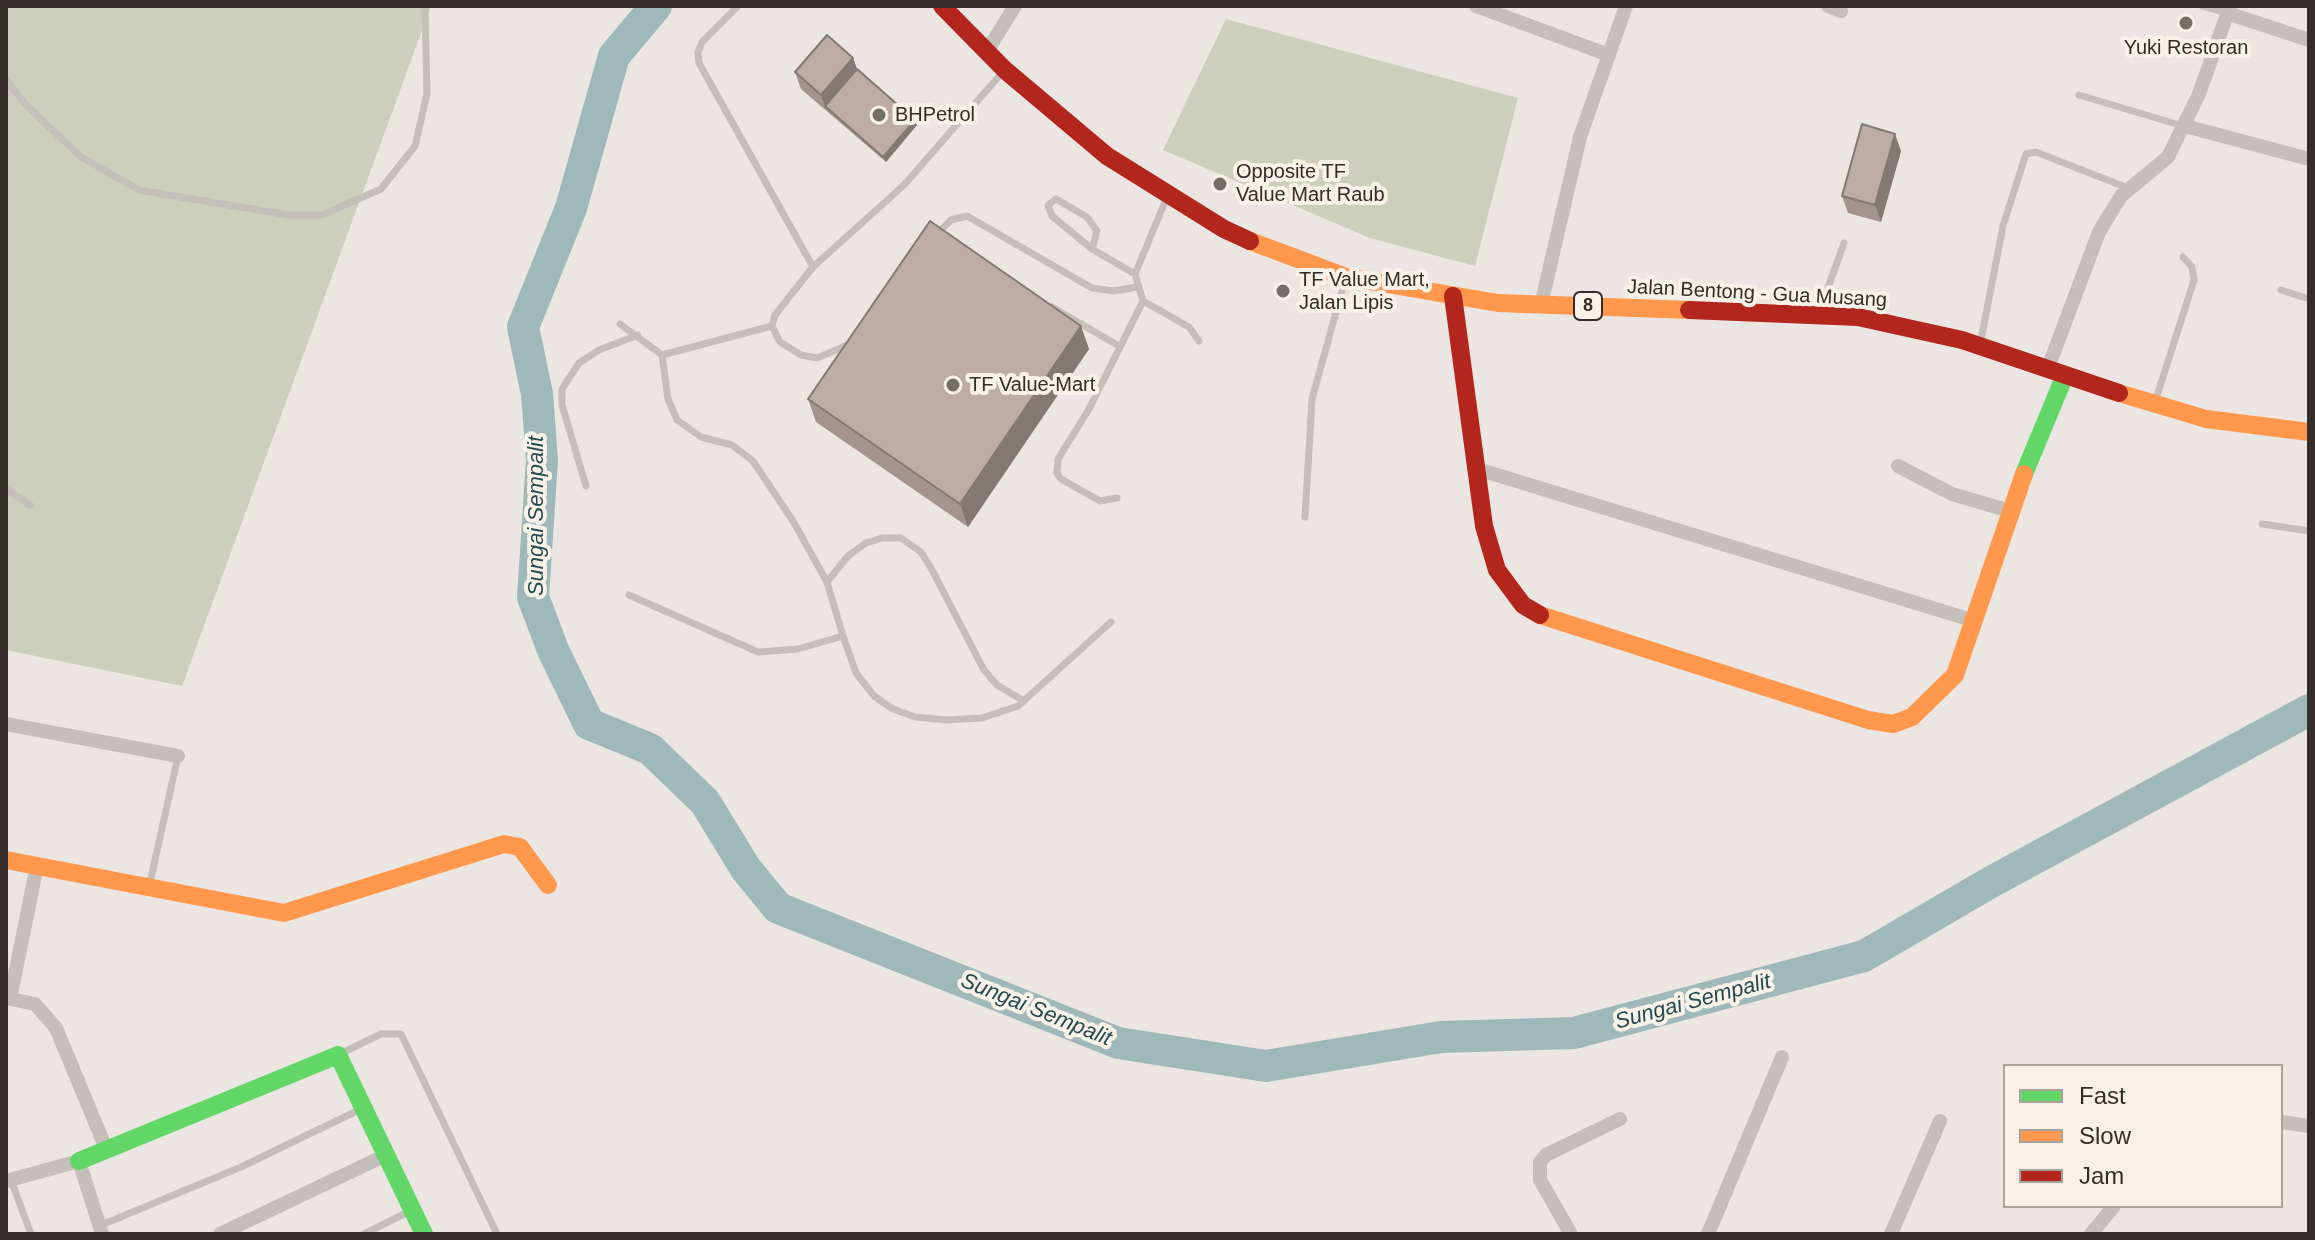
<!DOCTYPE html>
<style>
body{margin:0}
#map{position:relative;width:2315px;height:1240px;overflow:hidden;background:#ebe6e1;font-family:Arial,sans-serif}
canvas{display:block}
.frame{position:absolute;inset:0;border:8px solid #342d29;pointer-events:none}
.legend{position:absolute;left:2003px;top:1064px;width:280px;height:144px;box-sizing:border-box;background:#f7f1e8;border:2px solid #a9a39c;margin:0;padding:10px 14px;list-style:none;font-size:24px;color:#342d29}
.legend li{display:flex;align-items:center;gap:16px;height:40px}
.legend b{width:40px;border:2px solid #a9a39c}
</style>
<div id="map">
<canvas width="2315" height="1240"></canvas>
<div class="frame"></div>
<ul class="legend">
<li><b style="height:10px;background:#63d668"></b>Fast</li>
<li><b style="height:10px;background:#ff974d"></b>Slow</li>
<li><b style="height:10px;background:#b3261e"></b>Jam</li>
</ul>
</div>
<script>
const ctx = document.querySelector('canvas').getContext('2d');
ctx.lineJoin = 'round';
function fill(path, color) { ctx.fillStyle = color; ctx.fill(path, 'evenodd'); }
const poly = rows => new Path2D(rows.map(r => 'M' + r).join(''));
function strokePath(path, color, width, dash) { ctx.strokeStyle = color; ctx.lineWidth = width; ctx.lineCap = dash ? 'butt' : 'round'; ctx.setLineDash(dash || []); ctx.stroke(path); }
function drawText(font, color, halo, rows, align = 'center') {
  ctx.font = font + ' Arial,sans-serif'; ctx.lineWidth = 8; ctx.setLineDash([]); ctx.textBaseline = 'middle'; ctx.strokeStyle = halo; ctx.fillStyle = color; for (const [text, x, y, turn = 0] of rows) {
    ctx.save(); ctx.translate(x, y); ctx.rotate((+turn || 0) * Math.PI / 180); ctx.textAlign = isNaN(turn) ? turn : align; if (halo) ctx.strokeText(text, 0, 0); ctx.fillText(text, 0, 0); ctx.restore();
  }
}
fill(poly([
 [6,6,431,6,182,686,6,650],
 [1226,19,1518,98,1475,266,1370,238,1163,150]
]), '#cbcfbc');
strokePath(poly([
 [656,6,614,56,571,208,523,327,537,394,542,460,533,597,553,650,589,724,650,749,705,802,746,869,778,908,1118,1043,1266,1066,1441,1037,1574,1033,1864,956,1991,882,2309,710]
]), '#9fb8ba', 32);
strokePath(poly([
 [738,6,702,42,698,53,699,63,813,267,775,315,772,326,780,342,801,355,817,358,850,344],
 [2202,6,2227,13],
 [6,80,26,105,81,157,139,190,289,215,322,215,381,189,415,146,427,94,425,6],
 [2079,95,2183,126],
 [937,234,951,220,967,216,1092,288,1114,291,1137,287],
 [1092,249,1097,231,1087,217,1056,199,1048,205,1052,216,1092,249,1135,274],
 [813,267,904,185,1001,74],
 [2281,290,2309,299],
 [1143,301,1135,274,1167,197],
 [1052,307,1119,346],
 [1820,310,1844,243],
 [620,324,662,355,668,399,677,420,701,437,732,445,753,461,793,521,827,582,843,636],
 [1981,340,2003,226,2026,154,2036,152,2128,188],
 [662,355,772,326],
 [2156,399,2194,280,2192,267,2183,257],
 [586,486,562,405,562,389,579,363,599,350,638,335],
 [6,489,30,505],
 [1117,498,1100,501,1061,479,1057,473,1058,459,1089,409,1143,301,1189,327,1199,341],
 [1305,517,1312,399,1345,280],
 [2262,524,2309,531],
 [827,582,848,556,866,543,882,538,901,538,921,552,931,568,984,670,997,685,1024,701],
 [629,595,758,652,798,649,843,636,856,673,874,696,893,709,915,717,946,720,982,718,1018,706,1111,622],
 [149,887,178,756],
 [340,1054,381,1034,401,1034,497,1234],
 [11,1180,31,1234],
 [99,1226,241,1167,361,1109],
 [364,1234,410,1211]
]), '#c4bfba', 7);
strokePath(poly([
 [1476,6,1609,55],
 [1828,6,1841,11],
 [2227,13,2309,40],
 [987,51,1015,6],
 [2185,126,2309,159],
 [1541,305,1580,137,1626,6],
 [2048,368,2099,232,2121,196,2168,157,2199,94,2230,6],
 [1898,466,1952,494,2010,511],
 [1474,468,1975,621],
 [6,724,178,756],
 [6,998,35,1004,56,1028,107,1151],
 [10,999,37,866],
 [2281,1122,2309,1126],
 [6,1181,79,1161,102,1234],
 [220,1234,386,1155],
 [1571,1234,1540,1180,1540,1162,1546,1155,1620,1119],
 [1708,1234,1782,1057],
 [1891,1234,1940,1121],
 [2091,1234,2114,1206]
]), '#c4bfba', 14);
strokePath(poly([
 [2024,474,2065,375],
 [79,1161,338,1055,424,1234]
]), '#63d668', 18);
strokePath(poly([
 [1250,241,1346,277,1498,303,1689,310],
 [2119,393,2206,419,2309,432],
 [1540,615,1868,720,1893,724,1912,717,1955,675,2024,474],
 [6,860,284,913,504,844,520,847,548,885]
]), '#ff974d', 18);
strokePath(poly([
 [942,6,1005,70,1107,156,1224,229,1250,241],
 [1453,296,1484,526,1497,570,1523,605,1540,615],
 [1689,310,1858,317,1962,340,2119,393]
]), '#b3261e', 18);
fill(poly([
 [853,58,857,69,915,120,917,125,886,162,801,89,795,72],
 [1901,151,1881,222,1848,213,1842,196],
 [1089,349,968,527,816,422,808,399]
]), '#a3948d');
fill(poly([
 [853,58,859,75,825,106,821,95],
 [915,120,917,125,886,162,883,157],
 [1895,134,1901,151,1881,222,1875,205],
 [1081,326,1089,349,968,527,960,504]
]), '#847873');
const building = poly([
 [827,35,853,58,821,95,795,72,827,35],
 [857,69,915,120,883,157,825,106,857,69],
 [1862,124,1895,134,1875,205,1842,196,1862,124],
 [930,221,1081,326,960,504,808,399,930,221]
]);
fill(building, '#bdaca4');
strokePath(building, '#847873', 2);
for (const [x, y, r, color] of [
 [2186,23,8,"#746e69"],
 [879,115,8,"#746e69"],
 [1220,184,8,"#746e69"],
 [1283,291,8,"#746e69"],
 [953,385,8,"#746e69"]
]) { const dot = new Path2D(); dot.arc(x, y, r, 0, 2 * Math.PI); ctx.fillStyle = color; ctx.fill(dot); strokePath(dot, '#f7f1e8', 3); }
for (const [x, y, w] of [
 [1588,306,28]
]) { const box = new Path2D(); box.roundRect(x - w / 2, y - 14, w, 28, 6); ctx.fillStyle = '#f7f1e8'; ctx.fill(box); strokePath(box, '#342d29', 2); }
drawText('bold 18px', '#342d29', null, [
 ["8",1588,306]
]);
drawText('20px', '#342d29', '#f7f1e8', [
 ["Yuki Restoran",2186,48,"center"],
 ["BHPetrol",895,115],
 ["Opposite TF",1236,172],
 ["Value Mart Raub",1236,195],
 ["TF Value Mart,",1299,280],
 ["Jalan Lipis",1299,303],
 ["TF Value-Mart",969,385]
], 'left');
drawText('20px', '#342d29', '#f7f1e8', [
 ["Jalan Bentong - Gua Musang",1757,294,3]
]);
drawText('italic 22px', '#234b51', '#f7f1e8', [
 ["Sungai Sempalit",537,516,-90],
 ["Sungai Sempalit",1693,1002,-15],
 ["Sungai Sempalit",1036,1010,22]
]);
</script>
